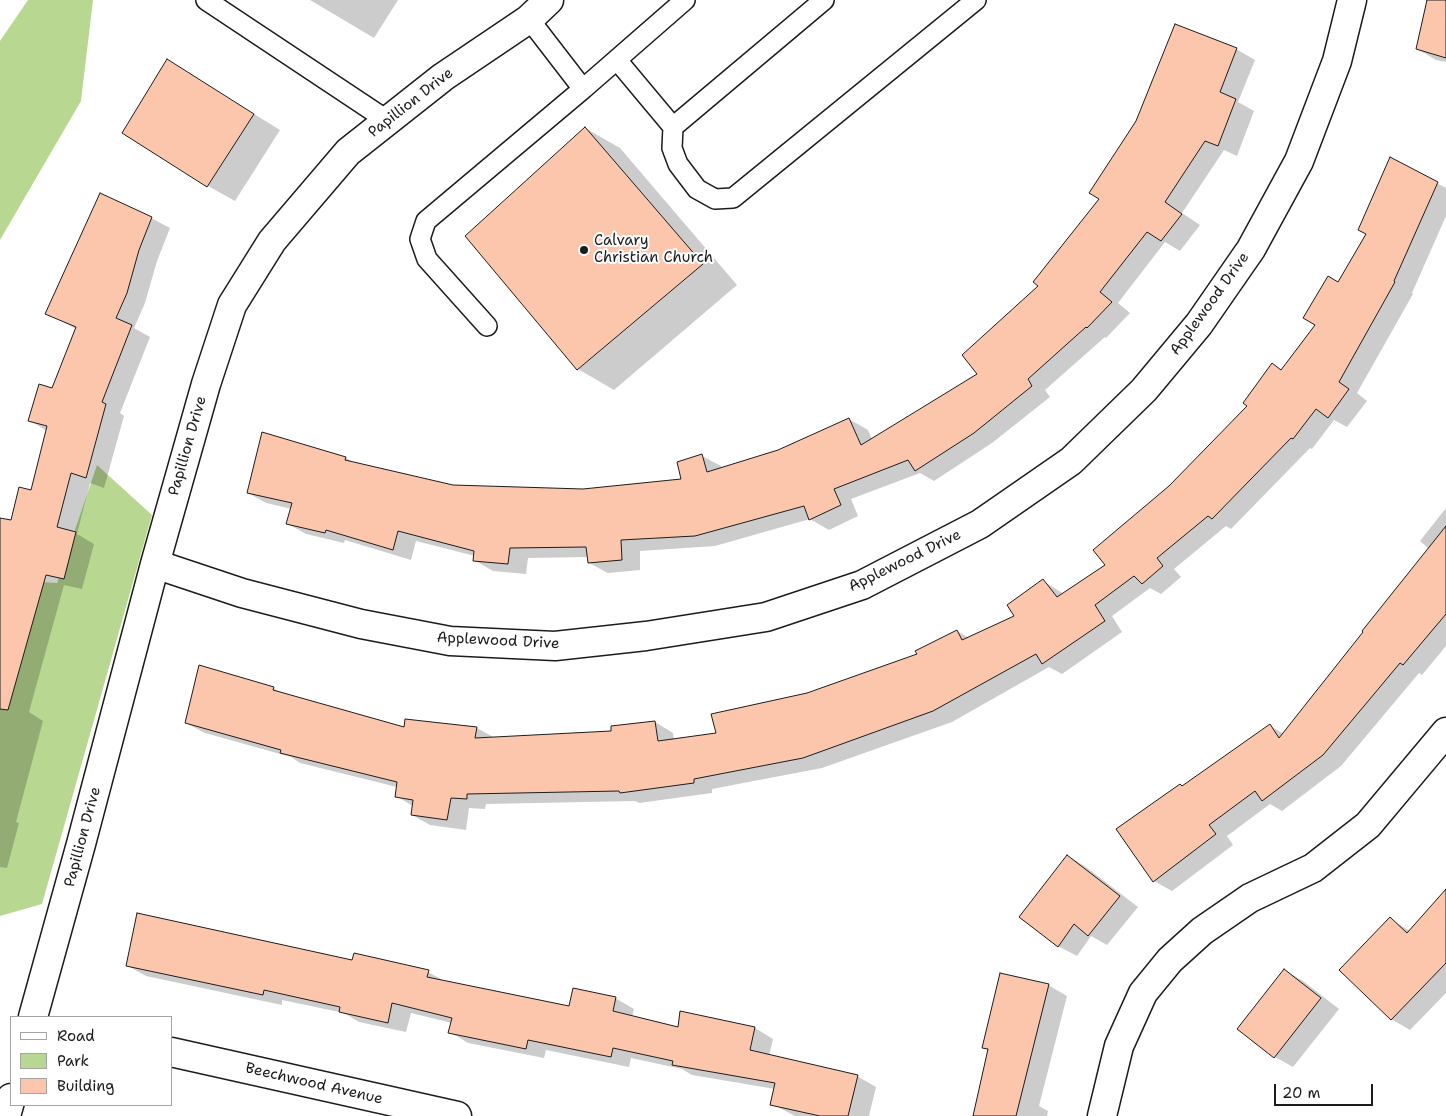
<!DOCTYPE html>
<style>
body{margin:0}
#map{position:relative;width:1446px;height:1116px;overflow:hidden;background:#fff;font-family:"Shantell Sans",sans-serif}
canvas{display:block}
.legend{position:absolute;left:10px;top:1016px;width:162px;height:90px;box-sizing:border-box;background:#fff;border:1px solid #a4a4a4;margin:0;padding:6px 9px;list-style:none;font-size:15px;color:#1c1c1c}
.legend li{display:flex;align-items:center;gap:10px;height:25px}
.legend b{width:25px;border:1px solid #a4a4a4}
.scale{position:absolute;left:1274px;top:1084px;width:99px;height:22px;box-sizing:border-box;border:2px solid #1c1c1c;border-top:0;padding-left:6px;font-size:15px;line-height:18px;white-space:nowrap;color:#1c1c1c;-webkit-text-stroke:4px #fff;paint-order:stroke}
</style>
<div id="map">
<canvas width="1446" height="1116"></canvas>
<ul class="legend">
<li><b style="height:6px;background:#fff"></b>Road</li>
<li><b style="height:14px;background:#b8d891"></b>Park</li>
<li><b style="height:14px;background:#fbc6ac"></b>Building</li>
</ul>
<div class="scale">20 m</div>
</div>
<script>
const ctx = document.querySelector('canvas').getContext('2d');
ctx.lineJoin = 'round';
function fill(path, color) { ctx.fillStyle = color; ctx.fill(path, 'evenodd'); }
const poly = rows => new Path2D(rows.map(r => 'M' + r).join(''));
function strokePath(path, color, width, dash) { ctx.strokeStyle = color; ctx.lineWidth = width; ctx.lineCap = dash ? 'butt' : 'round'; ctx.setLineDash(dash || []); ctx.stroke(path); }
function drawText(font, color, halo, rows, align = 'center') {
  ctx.font = font + ' "Shantell Sans",sans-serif'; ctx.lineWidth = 4; ctx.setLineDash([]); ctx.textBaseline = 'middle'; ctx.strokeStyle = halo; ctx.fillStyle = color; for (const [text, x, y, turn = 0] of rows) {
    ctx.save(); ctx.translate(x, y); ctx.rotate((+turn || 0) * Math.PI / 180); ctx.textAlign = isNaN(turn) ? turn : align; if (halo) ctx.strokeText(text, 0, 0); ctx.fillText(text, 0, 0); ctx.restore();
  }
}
fill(poly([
 [28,0,93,0,81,101,0,240,0,41],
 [97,465,152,515,42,904,0,916,0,579,57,583]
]), '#b8d891');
fill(poly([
 [310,0,398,0,374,38],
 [1446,11,1446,62,1436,60,1417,49],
 [1236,49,1255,60,1238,102,1254,111,1237,156,1224,150,1182,213,1200,225,1180,251,1165,242,1118,303,1130,313,1106,338,1105,337,1045,390,1050,397,992,443,934,481,920,473,851,499,858,516,829,530,810,519,715,546,640,551,640,570,608,573,589,563,589,557,528,558,526,574,493,571,474,560,475,556,416,541,411,560,345,540,344,543,306,534,288,524,292,509,266,503,248,493,346,458,356,464,453,486,583,491,682,480,702,456,721,466,721,469,778,451,849,419,868,430,872,440,979,374,1040,286],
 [168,61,280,130,235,201,208,186],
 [585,128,620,148,737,285,614,390,578,369,467,236],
 [1390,159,1446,188,1446,216,1412,293,1413,294,1357,393,1367,401,1347,427,1334,420,1312,449,1310,448,1231,529,1226,526,1174,569,1181,577,1161,594,1150,588,1112,616,1122,632,1062,674,1049,667,952,722,822,768,712,789,712,793,639,803,635,801,486,804,485,809,469,808,466,830,430,825,412,815,413,806,396,796,397,787,300,763,291,757,205,733,186,723,273,688,287,696,405,729,477,728,495,738,613,733,655,722,673,733,674,740,717,734,807,694,919,655,957,631,969,638,1015,617,1043,581,1064,594,1107,565,1170,487,1249,406,1272,365,1282,371,1317,324,1368,234],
 [151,218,170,228,157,261,145,303,134,328,150,337,120,413,124,416,104,488,90,483,77,534,94,544,82,589,64,585,29,712,43,721,16,822,19,823,7,868,0,867,0,519,12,522,32,492,47,431,29,420,52,390,76,329,47,313],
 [1446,508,1446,646,1422,675,1419,673,1341,766,1282,811,1270,804,1227,836,1233,845,1172,891,1154,881,1183,787,1270,726,1284,734,1429,549,1420,541],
 [1068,856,1086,867,1138,907,1107,945,1091,936,1077,956,1058,946],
 [1446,891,1446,993,1410,1030,1391,1019,1390,919,1410,931],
 [353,962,428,972,446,982,570,1007,615,998,634,1009,632,1017,679,1029,755,1028,773,1039,769,1056,857,1076,876,1087,869,1116,795,1116,772,1104,775,1089,692,1075,682,1069,631,1058,629,1067,546,1050,544,1058,468,1043,450,1032,452,1023,411,1013,406,1032,359,1022,344,1013,282,1000,282,1005,146,976,128,966],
 [1284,970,1303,981,1339,1009,1293,1067,1275,1057],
 [1048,985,1067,996,1039,1106,1048,1111,1047,1116,974,1116,989,1051,983,1047]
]), '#0003');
const building = poly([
 [1427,0,1446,0,1446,58,1416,49,1427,0],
 [1175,24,1237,48,1220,92,1236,99,1218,146,1205,141,1165,202,1182,214,1161,241,1147,232,1100,292,1112,302,1087,328,1086,327,1028,379,1032,386,974,433,915,471,908,460,834,489,841,505,809,520,804,506,695,536,621,540,622,560,588,563,586,547,510,548,508,564,473,561,474,551,398,531,393,550,326,530,325,533,286,524,292,503,247,493,262,432,346,457,345,460,453,485,583,489,681,479,677,462,702,454,707,472,778,450,849,418,861,445,977,374,962,355,1038,286,1033,282,1099,199,1089,193,1136,121,1175,24],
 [167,59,254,114,207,187,122,133,167,59],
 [585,127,703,264,577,370,465,236,585,127],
 [1390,157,1438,182,1394,281,1395,282,1339,382,1349,389,1328,418,1316,409,1293,439,1291,438,1212,519,1208,516,1157,558,1163,566,1142,584,1134,576,1095,605,1105,621,1042,664,1036,654,933,711,803,758,694,779,694,783,620,793,619,791,467,794,467,799,451,798,447,820,411,815,413,800,395,797,397,782,280,753,281,750,185,723,199,665,274,687,273,690,404,727,405,719,477,727,475,738,611,731,611,726,655,721,658,741,716,733,711,714,807,693,917,654,915,651,957,630,962,640,1014,616,1007,605,1043,579,1057,597,1105,565,1093,550,1169,486,1247,406,1243,403,1272,363,1281,370,1315,325,1303,318,1328,276,1338,282,1366,234,1358,230,1390,157],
 [100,193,152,217,139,250,127,293,116,318,132,325,102,402,106,404,86,478,71,473,57,527,76,532,64,579,46,575,8,710,0,709,0,518,11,520,19,487,31,490,47,426,28,421,39,384,52,388,76,327,45,314,100,193],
 [1446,526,1446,614,1403,665,1400,663,1323,755,1262,801,1255,791,1209,825,1216,834,1153,882,1116,829,1180,784,1182,786,1270,724,1279,738,1363,632,1362,631,1446,526],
 [1067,855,1120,896,1088,936,1074,924,1058,947,1019,917,1067,855],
 [1446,889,1446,963,1391,1020,1339,970,1390,917,1407,933,1446,889],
 [137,913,352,960,354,953,429,970,427,977,569,1006,573,988,616,997,613,1011,678,1027,680,1011,755,1027,750,1050,858,1075,848,1116,820,1116,770,1105,775,1083,672,1065,673,1061,613,1048,611,1057,528,1040,526,1049,448,1033,452,1018,392,1003,388,1023,339,1012,340,1007,264,990,263,995,126,966,137,913],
 [1284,969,1321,998,1274,1058,1237,1029,1284,969],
 [1000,973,1049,984,1016,1116,973,1116,988,1049,982,1048,1000,973]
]);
fill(building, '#fbc6ac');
strokePath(building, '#1c1c1c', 1);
const lane = poly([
 [206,0,388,121],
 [529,19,583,89,685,0],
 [617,60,673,127,824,0],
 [673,127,672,148,678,164,697,189,715,199,733,198,976,0],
 [487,326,427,259,420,239,426,221,583,89]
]);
const street = poly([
 [155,564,242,593,361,624,450,641,555,646,646,636,766,617,862,585,980,524,1071,461,1144,390,1199,324,1251,249,1299,161,1337,61,1352,0],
 [33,1017,81,844,155,564,206,384,232,305,272,241,348,152,443,77,529,19,549,0],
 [171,1052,457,1116],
 [6,1116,11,1098],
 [1102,1116,1119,1046,1143,993,1170,960,1202,931,1250,898,1313,868,1368,825,1446,732]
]);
strokePath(lane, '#1c1c1c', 22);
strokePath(street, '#1c1c1c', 31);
strokePath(lane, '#fff', 19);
strokePath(street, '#fff', 28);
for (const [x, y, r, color] of [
 [584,250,5,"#1c1c1c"]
]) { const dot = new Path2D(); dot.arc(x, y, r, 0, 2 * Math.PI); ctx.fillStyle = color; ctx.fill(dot); strokePath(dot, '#fff', 2); }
drawText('15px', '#1c1c1c', '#fff', [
 ["Papillion Drive",411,103,-38],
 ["Applewood Drive",1210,304,-54],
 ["Papillion Drive",188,446,-74],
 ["Applewood Drive",905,561,-26],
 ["Applewood Drive",498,641,3],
 ["Papillion Drive",83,837,-75],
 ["Beechwood Avenue",314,1084,13]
]);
drawText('15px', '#1c1c1c', '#fff', [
 ["Calvary",594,241],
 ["Christian Church",594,258]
], 'left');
</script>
